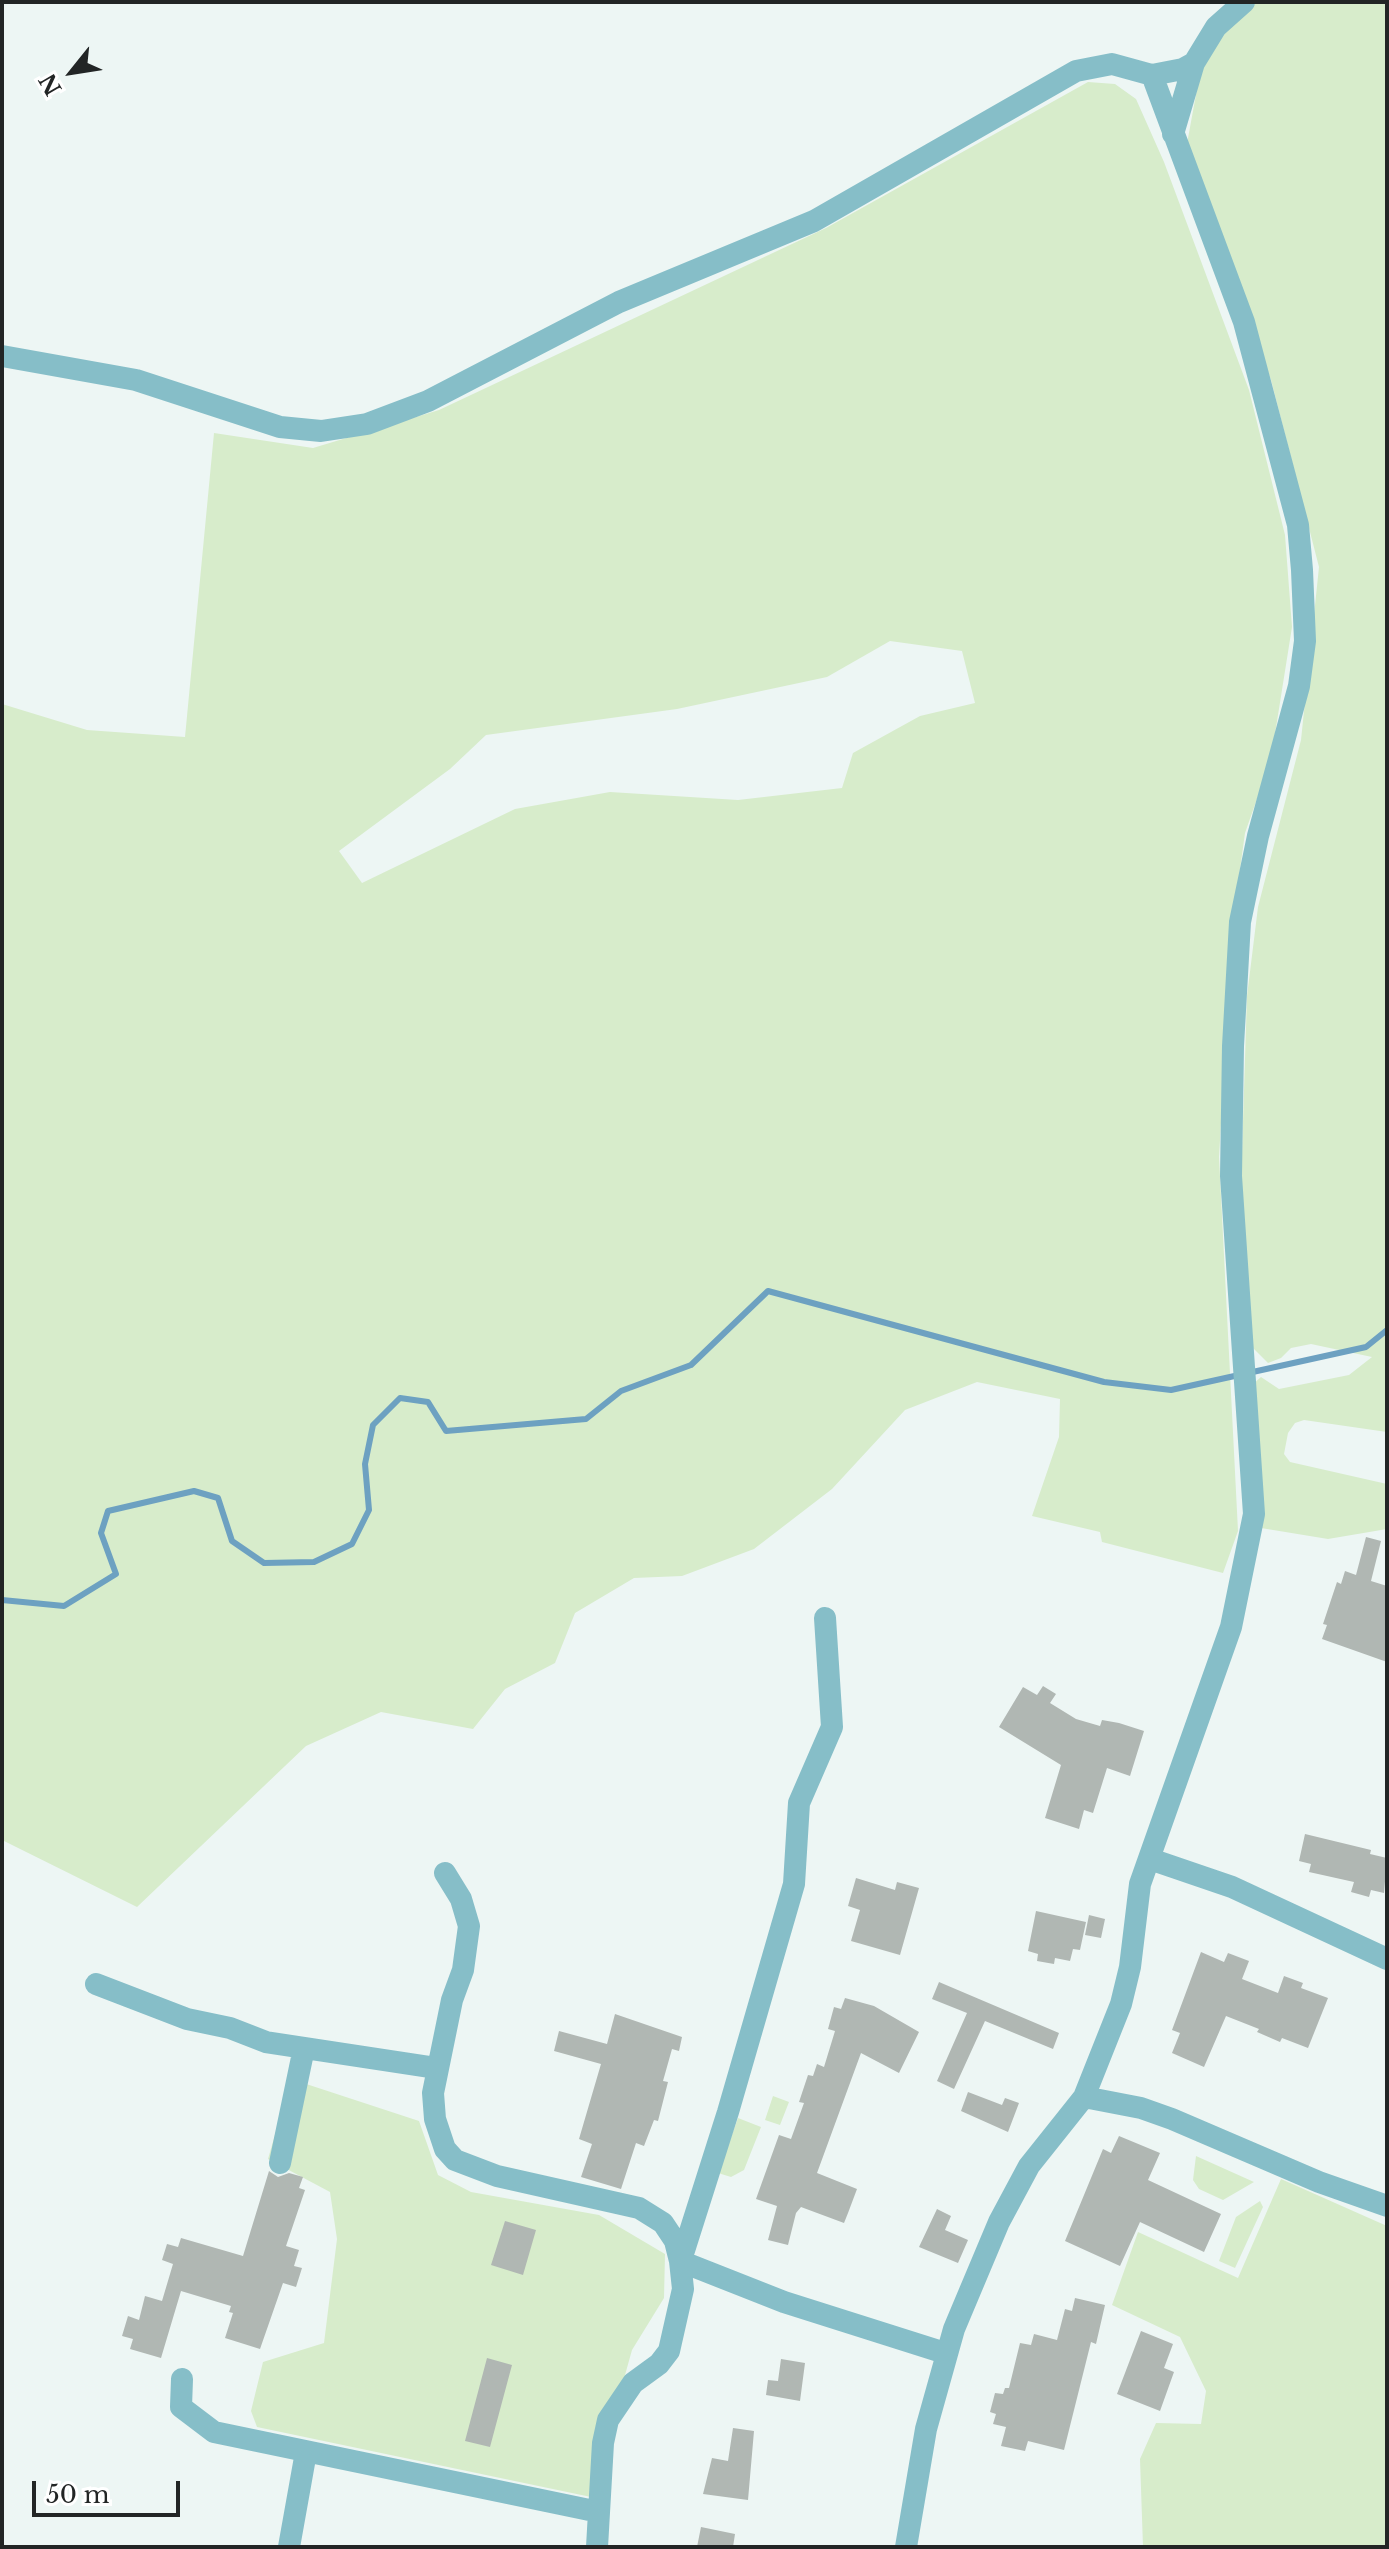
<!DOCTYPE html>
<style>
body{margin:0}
#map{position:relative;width:1389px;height:2549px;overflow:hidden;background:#edf6f4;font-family:"Libre Baskerville",serif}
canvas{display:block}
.frame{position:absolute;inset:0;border:4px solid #222525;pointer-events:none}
.north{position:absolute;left:32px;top:32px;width:80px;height:80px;-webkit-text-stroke:6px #fff;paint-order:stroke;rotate:240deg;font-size:22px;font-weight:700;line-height:32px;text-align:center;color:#222525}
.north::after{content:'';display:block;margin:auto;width:28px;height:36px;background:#222525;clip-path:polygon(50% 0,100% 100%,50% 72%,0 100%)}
.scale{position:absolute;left:32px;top:2481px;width:148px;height:36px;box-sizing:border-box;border:4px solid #222525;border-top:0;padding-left:10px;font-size:24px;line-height:28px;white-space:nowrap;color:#222525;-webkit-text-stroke:6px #fff;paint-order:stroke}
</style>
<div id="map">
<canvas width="1389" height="2549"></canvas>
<div class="frame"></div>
<div class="north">N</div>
<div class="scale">50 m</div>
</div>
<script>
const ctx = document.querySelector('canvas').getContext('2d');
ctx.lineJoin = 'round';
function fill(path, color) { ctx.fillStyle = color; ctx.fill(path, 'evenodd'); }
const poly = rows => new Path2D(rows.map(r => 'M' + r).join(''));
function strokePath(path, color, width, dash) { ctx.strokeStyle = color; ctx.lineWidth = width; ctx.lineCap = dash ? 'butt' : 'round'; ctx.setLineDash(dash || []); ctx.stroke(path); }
fill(poly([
 [1258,2,1387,2,1387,1432,1304,1420,1295,1423,1288,1433,1284,1454,1290,1462,1387,1484,1387,1529,1328,1539,1261,1528,1252,1385,1261,1377,1279,1389,1349,1375,1372,1357,1311,1344,1291,1348,1281,1358,1268,1363,1252,1347,1241,1185,1247,996,1258,907,1301,740,1319,567,1271,380,1186,149,1202,62,1226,25],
 [1088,82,1115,84,1136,99,1164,162,1249,390,1285,535,1292,627,1271,759,1245,833,1233,920,1219,1157,1238,1531,1223,1573,1102,1542,1100,1532,1032,1516,1059,1437,1060,1399,977,1382,905,1410,832,1489,754,1549,682,1576,634,1578,575,1613,555,1663,505,1689,473,1729,381,1712,306,1746,137,1907,2,1840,2,704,87,730,185,737,214,433,313,448,439,410,826,228],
 [890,641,962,651,975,703,920,716,853,753,842,788,738,800,610,792,515,809,362,883,339,851,450,769,486,735,677,709,827,677],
 [291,2079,419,2121,438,2175,471,2192,599,2215,665,2254,664,2298,632,2350,591,2497,257,2427,251,2411,263,2362,324,2343,337,2239,330,2192,268,2159],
 [773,2096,789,2102,780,2125,765,2120],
 [738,2118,761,2127,744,2170,731,2177,718,2173],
 [1196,2156,1254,2182,1223,2200,1199,2189,1193,2180],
 [1281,2179,1387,2226,1387,2547,1143,2547,1140,2459,1156,2423,1201,2424,1206,2391,1180,2337,1112,2305,1138,2232,1238,2278],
 [1260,2201,1263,2207,1235,2268,1219,2261,1236,2217]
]), '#d7eccb');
strokePath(poly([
 [2,1600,64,1606,116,1574,101,1533,108,1511,194,1491,218,1498,232,1541,264,1563,314,1562,352,1544,369,1510,365,1464,373,1425,400,1398,428,1402,446,1431,586,1419,621,1391,691,1365,768,1291,1104,1382,1171,1390,1366,1347,1387,1330]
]), '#6da1c1', 6);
fill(poly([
 [1366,1537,1381,1541,1371,1581,1387,1586,1387,1662,1322,1639,1327,1625,1323,1624,1337,1582,1341,1584,1345,1571,1356,1575],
 [1043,1686,1056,1694,1050,1703,1076,1719,1100,1726,1102,1720,1119,1723,1144,1731,1130,1776,1107,1768,1093,1813,1084,1810,1079,1829,1045,1818,1061,1765,999,1727,1023,1687,1037,1695],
 [1305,1834,1371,1850,1370,1854,1387,1858,1384,1893,1371,1890,1369,1897,1351,1892,1354,1882,1309,1872,1311,1864,1299,1861],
 [856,1878,895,1890,897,1882,919,1888,900,1955,851,1941,860,1910,848,1906],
 [1036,1911,1086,1922,1080,1950,1073,1949,1070,1961,1055,1958,1054,1964,1037,1961,1038,1954,1028,1951],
 [1089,1915,1105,1919,1101,1938,1085,1935],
 [1201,1952,1224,1962,1228,1953,1249,1961,1242,1979,1278,1993,1284,1976,1303,1983,1301,1988,1328,1998,1308,2048,1282,2038,1280,2042,1257,2032,1259,2029,1226,2016,1204,2067,1172,2053,1180,2033,1172,2030],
 [939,1982,1059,2033,1053,2049,985,2021,954,2089,937,2081,967,2013,932,1999],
 [845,1998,874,2006,919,2032,899,2073,861,2053,817,2173,857,2189,848,2213,844,2223,801,2207,796,2213,788,2245,768,2240,777,2206,756,2199,779,2135,791,2139,804,2103,799,2102,808,2075,813,2076,817,2064,824,2067,835,2031,828,2029,834,2007,841,2009],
 [615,2014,682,2037,679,2051,672,2049,663,2081,668,2082,658,2121,654,2120,644,2146,636,2143,621,2189,581,2177,592,2144,579,2139,601,2064,554,2051,559,2031,607,2044],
 [968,2092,1002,2105,1005,2098,1019,2103,1008,2132,961,2111],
 [1119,2136,1160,2153,1148,2180,1221,2214,1204,2252,1140,2222,1120,2266,1065,2241,1103,2149,1111,2153],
 [269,2171,278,2177,289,2173,303,2177,299,2188,305,2190,286,2246,299,2250,294,2266,302,2268,296,2287,283,2283,260,2349,225,2338,233,2313,229,2312,231,2306,181,2291,161,2358,130,2349,133,2339,122,2336,128,2316,139,2320,145,2296,162,2301,173,2264,162,2260,167,2244,178,2247,181,2238,243,2256],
 [937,2209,951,2216,945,2230,968,2240,958,2263,919,2247],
 [505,2221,536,2230,523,2275,491,2265],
 [1075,2298,1105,2305,1096,2344,1091,2342,1064,2450,1028,2441,1025,2451,1001,2446,1006,2427,993,2424,996,2414,990,2412,995,2393,1003,2394,1005,2388,1009,2388,1020,2343,1031,2345,1034,2334,1057,2340,1065,2309,1072,2311],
 [1141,2331,1173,2344,1164,2368,1174,2372,1160,2411,1117,2394],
 [487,2358,512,2365,490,2447,465,2441],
 [781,2359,805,2363,800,2401,766,2395,768,2380,778,2381],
 [733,2428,754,2431,748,2500,703,2494,712,2458,728,2461],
 [701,2527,735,2534,733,2547,697,2547]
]), '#b0b7b3');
strokePath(poly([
 [1173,134,1194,63],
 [2,356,136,380,280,427,321,431,367,424,428,401,619,302,814,221,1076,71,1112,64,1152,75,1183,69,1194,63,1216,27,1244,2],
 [1150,1859,1232,1887,1387,1959],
 [445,1873,461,1899,469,1926,463,1970,452,2000,433,2093,435,2119,445,2149,455,2160,497,2176,639,2208,663,2223,675,2241,680,2261,683,2289,669,2351,659,2364,633,2383,608,2420,603,2443,597,2547],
 [96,1984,187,2019,230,2028,266,2042,437,2068],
 [1084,2097,1141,2108,1172,2119,1319,2182,1387,2206],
 [280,2163,304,2048],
 [681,2260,728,2112,794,1884,799,1803,832,1727,825,1618],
 [680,2261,784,2302,945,2353],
 [182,2379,181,2407,214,2432,599,2512],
 [289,2547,306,2452],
 [906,2547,926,2429,954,2329,999,2222,1029,2166,1084,2097,1121,2004,1130,1967,1140,1884,1231,1627,1254,1514,1231,1176,1233,1046,1240,922,1258,836,1299,686,1305,641,1302,570,1298,525,1244,322,1152,75]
]), '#86bec8', 22);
</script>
